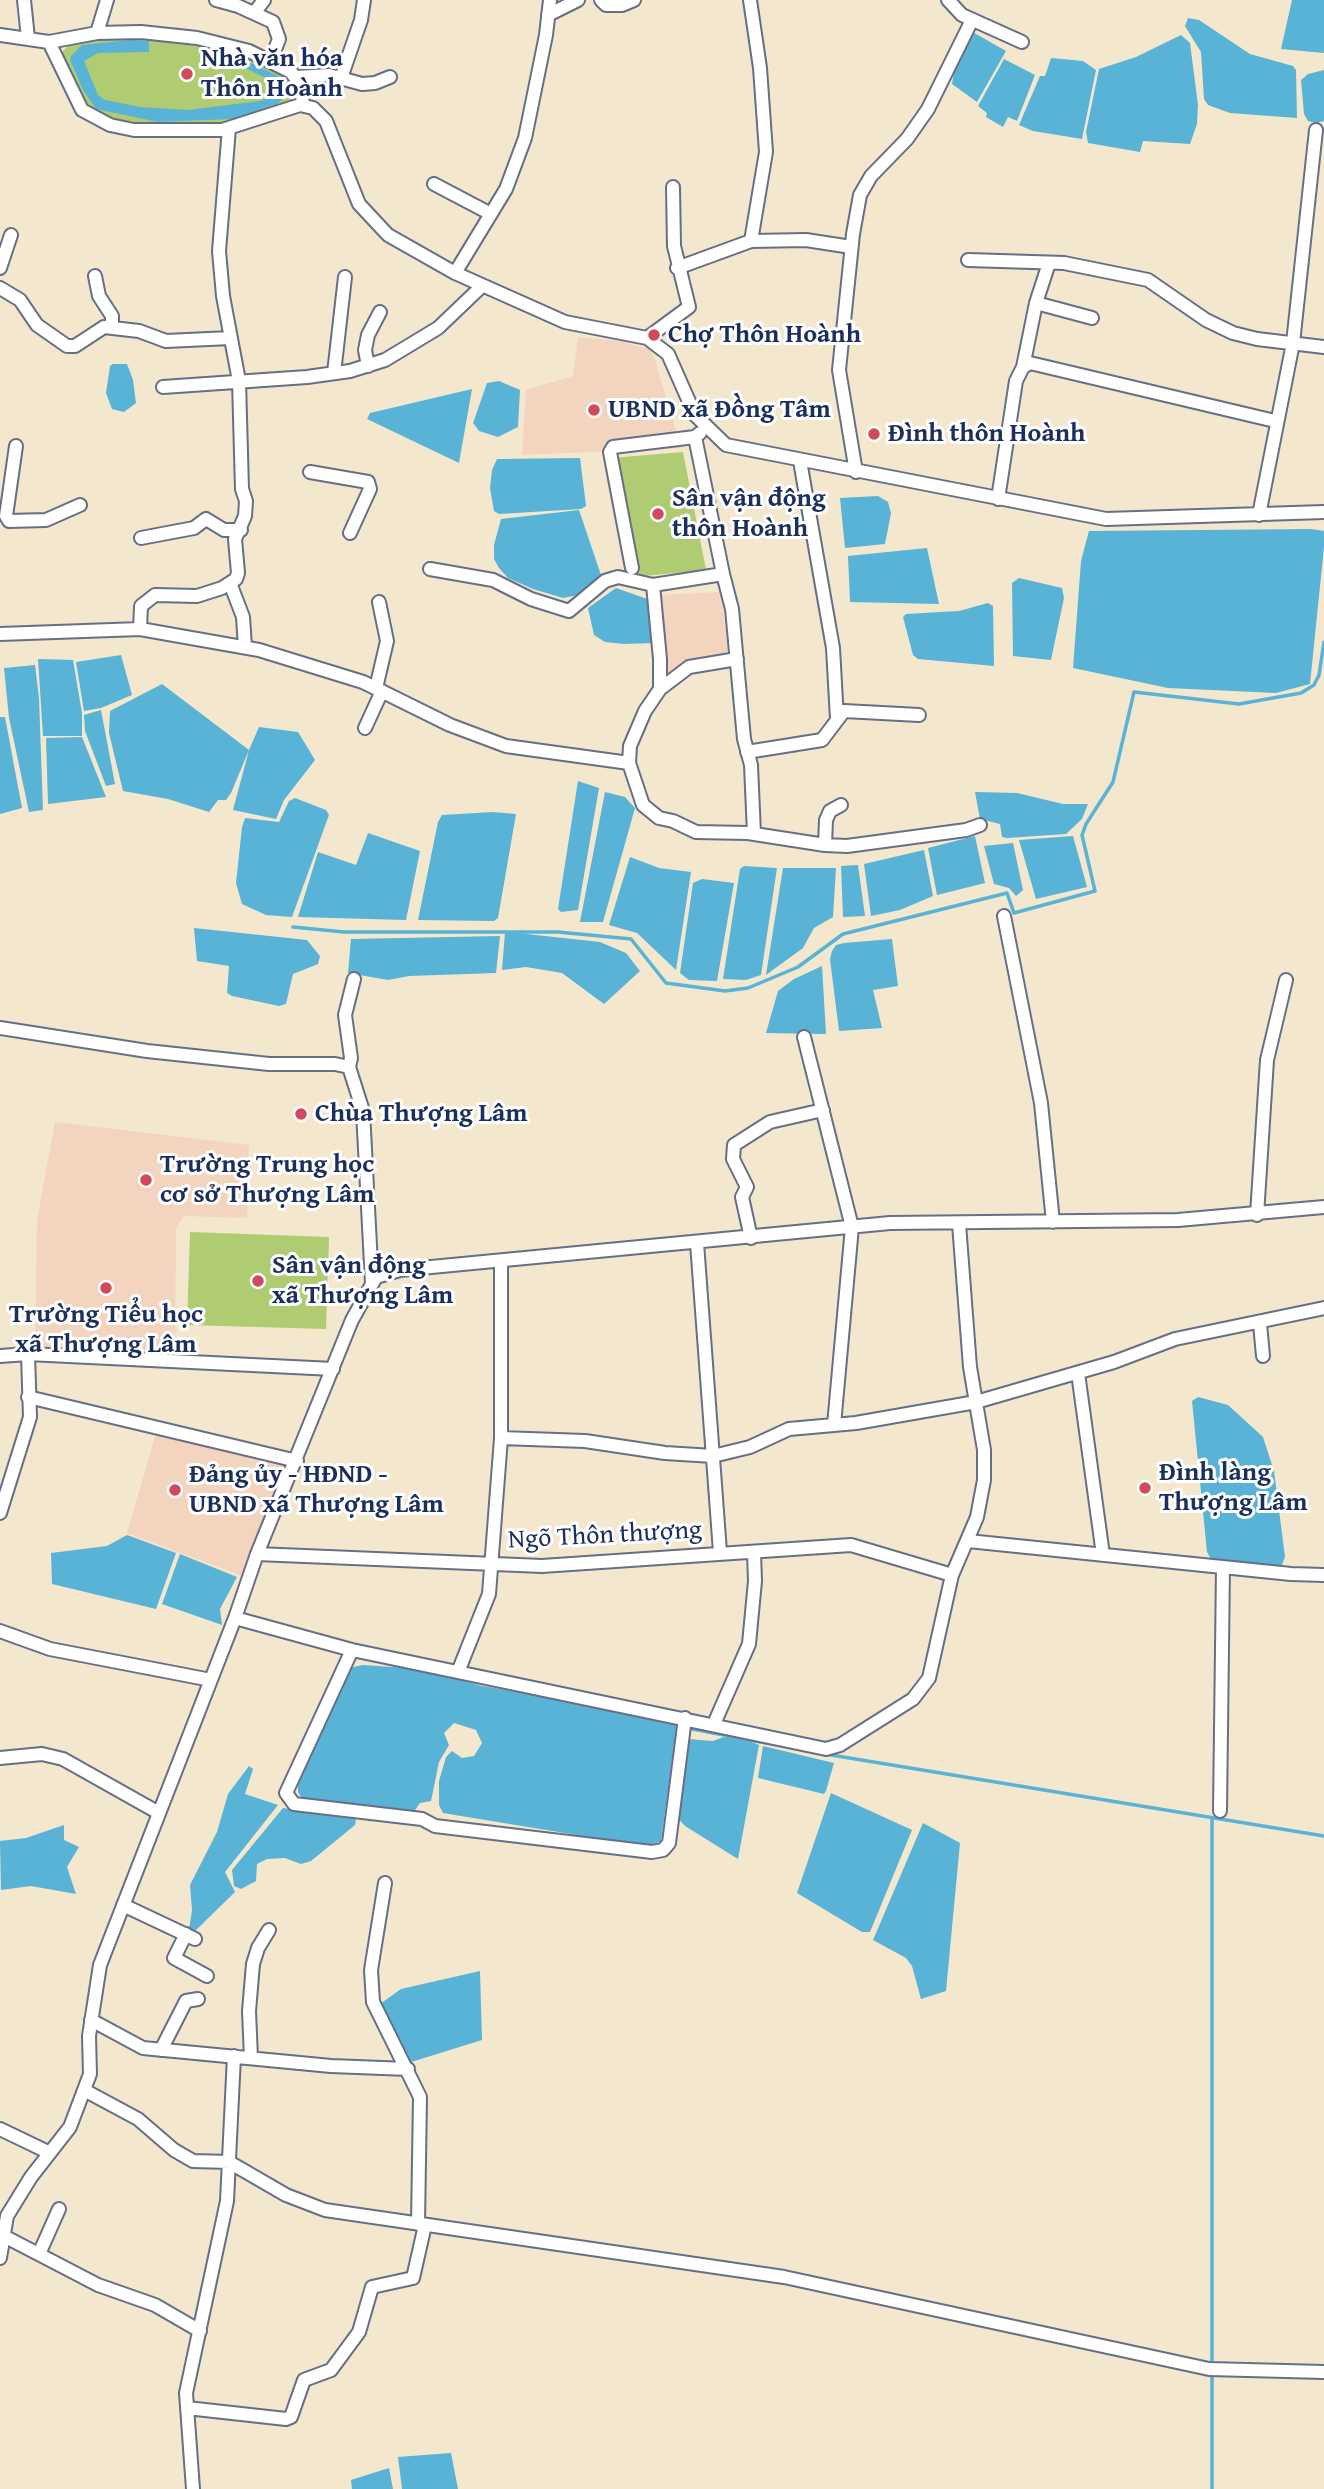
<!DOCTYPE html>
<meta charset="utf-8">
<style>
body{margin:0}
canvas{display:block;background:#f3e7ce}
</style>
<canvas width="1324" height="2489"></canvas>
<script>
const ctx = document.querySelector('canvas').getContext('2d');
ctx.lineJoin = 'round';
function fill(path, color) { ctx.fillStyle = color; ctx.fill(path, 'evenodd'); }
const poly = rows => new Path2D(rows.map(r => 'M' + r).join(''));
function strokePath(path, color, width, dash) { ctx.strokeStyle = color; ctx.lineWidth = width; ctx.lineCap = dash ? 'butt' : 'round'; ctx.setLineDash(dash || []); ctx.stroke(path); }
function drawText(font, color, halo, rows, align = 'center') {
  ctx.font = font + ' "Gentium Book Plus",serif'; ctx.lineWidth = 6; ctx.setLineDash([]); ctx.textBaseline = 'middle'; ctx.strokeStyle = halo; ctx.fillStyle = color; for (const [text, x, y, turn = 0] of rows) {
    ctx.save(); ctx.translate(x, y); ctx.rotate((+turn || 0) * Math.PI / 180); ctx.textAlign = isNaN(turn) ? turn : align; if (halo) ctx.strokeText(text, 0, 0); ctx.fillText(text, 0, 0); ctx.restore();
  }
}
fill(poly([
 [578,337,620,341,649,349,655,360,681,448,522,455,526,390,573,376],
 [721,592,728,655,693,661,663,682,658,595],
 [55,1122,249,1145,247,1218,184,1216,176,1228,175,1355,35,1348,37,1221],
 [156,1433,285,1462,245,1577,127,1533]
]), '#f3d4bf');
fill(poly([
 [100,36,175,39,248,57,280,70,295,81,296,86,292,100,283,106,222,125,156,126,106,117,90,109,62,52,72,42],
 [683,452,706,570,633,577,611,458],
 [190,1232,329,1237,326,1329,187,1325]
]), '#b0cc72');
fill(poly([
 [1292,0,1324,0,1324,53,1281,49],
 [1188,18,1199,20,1250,54,1293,66,1296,70,1297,118,1230,113,1208,105,1204,99,1201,52,1185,26],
 [969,30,1006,51,977,102,952,84,956,61],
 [1181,35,1190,43,1198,105,1197,124,1190,144,1143,141,1140,152,1088,143,1086,132,1099,69,1136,57],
 [130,40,149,41,149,52,98,53,84,61,98,95,105,100,140,107,188,110,260,101,272,96,276,87,274,82,245,68,217,61,218,53,251,63,284,79,289,85,288,94,277,104,232,119,158,122,96,109,83,90,70,60,71,56,82,45],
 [1051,58,1083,61,1096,70,1082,139,1033,131,1019,125,1040,76,1045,76],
 [1004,59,1035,75,1017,121,1008,117,1003,127,986,117,987,113,978,106],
 [1324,70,1324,121,1316,123,1308,121,1304,114,1301,80,1308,74],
 [113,364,127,364,133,380,136,403,124,412,112,409,106,393,110,366],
 [499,381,520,390,518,427,498,437,479,431,473,423,487,383],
 [472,389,459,463,367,419,370,413],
 [580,458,586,506,581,509,499,514,494,511,490,488,492,470,497,459],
 [878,496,888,502,891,513,885,544,845,548,840,498],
 [579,510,601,575,583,594,563,598,533,589,508,578,499,568,494,559,494,545,501,519],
 [1311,529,1324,531,1324,547,1310,684,1276,693,1168,688,1073,668,1081,561,1089,531],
 [927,548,939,604,850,602,848,556],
 [1019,578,1062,588,1064,598,1051,660,1013,656,1012,583],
 [616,588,653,601,656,643,624,644,605,642,594,635,588,608],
 [988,603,993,606,994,666,918,659,913,655,903,617,906,614,959,611],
 [121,655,132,695,101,708,84,711,76,662],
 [38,659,73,660,82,713,82,736,43,736],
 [35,665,39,698,43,810,29,812,9,718,4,668],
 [162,684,249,750,231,793,226,800,218,800,209,812,168,799,123,791,109,733,110,711],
 [101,710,115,784,106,786,85,731,84,715],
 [0,717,5,717,22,808,0,814],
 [259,727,298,732,315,760,284,800,276,819,233,810,249,750],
 [82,737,106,797,48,804,46,738],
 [578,781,599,788,578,910,561,912,558,909],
 [605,792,625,797,635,808,603,922,580,922],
 [975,792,1017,793,1063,804,1088,804,1082,819,1066,834,1007,838,1002,837,1000,824,980,819],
 [295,798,326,810,329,815,292,917,266,915,242,904,236,883,242,827,245,818,279,822,289,801],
 [493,812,516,814,498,918,494,921,418,920,438,822,442,815],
 [368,833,420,851,406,920,298,917,318,852,356,865],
 [975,836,985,883,937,895,928,848],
 [1073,836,1087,887,1036,899,1019,840],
 [1013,843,1023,890,1016,896,1009,888,994,884,984,846],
 [924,850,933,896,900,910,871,916,864,864],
 [630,857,659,868,691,872,676,970,637,933,609,925],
 [858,865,865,916,843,917,841,866],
 [744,866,777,868,761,975,746,980,723,979,740,869],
 [783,868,836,868,833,917,814,928,803,948,766,975],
 [702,879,734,883,717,981,689,980,680,973,693,883],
 [194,928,307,940,320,956,318,964,293,974,286,1004,279,1006,232,996,227,993,229,966,197,961],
 [508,932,600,942,626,953,640,971,604,1004,562,973,526,967,502,970,505,933],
 [500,936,496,973,409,976,388,980,348,973,351,939],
 [892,939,898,986,873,990,882,1028,839,1031,830,959,832,951,836,945,844,943],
 [822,966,826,1034,766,1033,778,991,794,979],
 [1198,1397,1228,1405,1263,1437,1274,1471,1285,1557,1281,1567,1211,1559,1207,1552,1192,1401],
 [127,1535,176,1553,156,1609,52,1584,51,1553,107,1546],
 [180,1554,237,1577,220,1609,222,1625,162,1604],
 [363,1665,421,1669,478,1685,677,1722,661,1841,651,1846,619,1842,443,1813,439,1805,439,1781,446,1757,452,1751,462,1758,474,1756,482,1743,476,1730,454,1723,444,1733,449,1745,439,1762,431,1801,420,1803,413,1813,314,1801,301,1797,298,1792,298,1775,348,1668],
 [732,1734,759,1745,738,1859,685,1826,677,1817,688,1739,713,1741],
 [763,1746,834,1763,826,1791,824,1794,758,1778],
 [249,1766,253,1769,245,1794,278,1805,225,1872,235,1892,194,1932,189,1930,192,1910,190,1885,217,1832,228,1794],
 [831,1793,912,1830,870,1932,862,1932,797,1893],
 [283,1808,352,1818,356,1820,355,1825,311,1861,301,1864,285,1858,267,1859,257,1864,256,1881,241,1889,234,1886,232,1870],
 [923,1823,960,1843,946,1991,921,1999,912,1966,906,1958,873,1940],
 [64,1825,64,1840,79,1847,67,1867,76,1894,31,1886,1,1890,0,1841,26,1838],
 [480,1971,482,2040,408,2063,380,2004,401,1989],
 [451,2453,458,2489,402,2489,398,2457],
 [389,2468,393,2489,352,2489,351,2480]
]), '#58b3d6');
strokePath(poly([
 [293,927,344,932,558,932,631,939,666,983,725,991,748,988,798,967,843,934,1007,893,1014,913,1095,891,1082,835,1086,824,1113,782,1134,692,1239,704,1301,693,1314,685,1319,675,1324,642],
 [687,1728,724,1735],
 [749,1740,779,1745],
 [825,1754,1324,1836],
 [1212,2366,1212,1818],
 [1212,2489,1212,2373]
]), '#58b3d6', 3.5);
const minor = poly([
 [24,0,28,38],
 [216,0,238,6,273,22,279,39,271,60],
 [601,0,606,5,622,5,634,0],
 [750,0,760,68,766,152,751,241],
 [948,0,962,15,1022,42],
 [254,13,264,0],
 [548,15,578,0],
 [97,33,107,0],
 [0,35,49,42,82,110,110,125,134,130,222,130,300,105,313,108,326,121,359,204,388,235,455,273,565,322,647,338,668,354,695,415,726,445,1106,519,1324,512],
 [49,42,97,33,141,32,197,38,249,51,291,72,301,85,303,105],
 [296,77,329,75,362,84,375,83,390,77],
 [341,78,361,20,364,0],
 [434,184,491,214],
 [968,260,1064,263,1148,280,1206,320,1233,333,1257,339,1324,347],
 [0,268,11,235],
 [677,268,751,241,806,240,851,247],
 [455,273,506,189,525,138,546,35,550,0],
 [95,276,99,296,112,316,112,327],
 [0,288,20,300,37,325,67,346,75,346,104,327,139,331,166,341,230,338],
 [1036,303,1049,263],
 [647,338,689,307,674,246,673,187],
 [368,366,365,350,368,335,380,312],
 [1023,367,1036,303,1092,318],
 [334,373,345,277],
 [163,387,307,377,350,371,385,360,438,328,482,286],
 [16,446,6,516,9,521,46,520,80,505],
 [800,461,833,648,837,719],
 [310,472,368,482,370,489,350,533],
 [856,472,839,370,853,234,860,195,871,176,907,139,928,109,972,20],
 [998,499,1016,381,1023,367,1030,363,1275,421],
 [1259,515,1293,343,1316,130],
 [141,538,194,528,206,519,224,530,241,530],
 [632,568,610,452,613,447,695,437,700,433],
 [430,569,493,580,531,599,569,611,605,581,618,577,653,585,723,574,695,437],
 [723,574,732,609,744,739,751,765,754,834],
 [230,583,243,617,245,647],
 [653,585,660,659,660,689],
 [140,629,141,606,155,595,197,596,222,588,236,579,238,573,235,539,245,516,246,501,242,489,239,381,223,296,219,251,229,128],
 [0,634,140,629,259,650,363,682,450,725,506,746,629,763],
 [737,659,689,667,660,689,645,711,630,746,629,763,643,805,659,818,673,821,696,832,748,833,825,845,847,846,966,830,980,825],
 [376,688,387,641,379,602],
 [365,728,382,691],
 [747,752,822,740,844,711,919,715],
 [825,845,826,820,830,811,841,805],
 [1004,916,1041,1103,1053,1222],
 [0,1028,147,1051,269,1064,335,1064,349,1067,363,1111,372,1284],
 [804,1037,852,1227,834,1425],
 [349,1067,351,1058,345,1015,354,979],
 [1257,1215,1267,1060,1286,980],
 [751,1238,742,1197,747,1187,733,1159,734,1145,770,1122,823,1110],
 [697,1243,720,1552],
 [1260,1324,1263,1356],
 [0,1356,28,1354,333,1369],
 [1078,1373,1103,1555],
 [28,1397,297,1461],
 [501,1438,585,1441,665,1453,713,1456,750,1447,789,1429,856,1423,976,1402,1114,1362,1175,1339,1324,1308],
 [0,1513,30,1417,28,1354],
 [968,1541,1291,1574,1324,1575],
 [257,1554,542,1566,851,1545,952,1575],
 [235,1618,352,1650,826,1749,840,1745,913,1699,929,1678,952,1575,977,1517,984,1480,984,1450,970,1367,959,1224],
 [0,1631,50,1649,211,1680],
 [352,1650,286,1793,294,1804,422,1819,435,1826,652,1852,663,1850,669,1843,685,1718],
 [458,1672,489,1594,501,1438,501,1262],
 [714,1724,749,1644,755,1581,754,1553],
 [0,1758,42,1754,63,1759,159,1813],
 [1220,1811,1223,1567],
 [385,1883,371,1970,373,2002,420,2097,418,2224],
 [123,1905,195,1939],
 [186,1934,174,1958,207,1976],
 [91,2020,143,2048,331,2066,408,2069],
 [161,2050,186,2001,198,1999],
 [251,2058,249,2011,253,1964,258,1948,269,1930],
 [84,2090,138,2119,174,2150,193,2161,229,2162,286,2195,325,2210,784,2277,1209,2369,1324,2372],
 [0,2129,50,2153],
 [0,2234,98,2285,155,2305,200,2331],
 [39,2254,59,2209],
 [0,2258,7,2216,31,2177,70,2127,90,2074,89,2036,100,1965,235,1618,257,1554,352,1320,376,1277,400,1270,890,1223,1178,1220,1324,1207],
 [187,2408,286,2419,291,2417,304,2380,331,2370,359,2332,372,2287,413,2278,425,2225],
 [193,2489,186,2393,227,2201,234,2056]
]);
strokePath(minor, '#676f85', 16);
strokePath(minor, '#fff', 12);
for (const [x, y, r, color] of [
 [187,74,7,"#d1495b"],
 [654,335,7,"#d1495b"],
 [594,410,7,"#d1495b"],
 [874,434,7,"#d1495b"],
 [658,514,7,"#d1495b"],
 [301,1114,7,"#d1495b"],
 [146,1180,7,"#d1495b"],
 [258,1281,7,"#d1495b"],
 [106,1288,7,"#d1495b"],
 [1145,1488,7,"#d1495b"],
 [175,1490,7,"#d1495b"]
]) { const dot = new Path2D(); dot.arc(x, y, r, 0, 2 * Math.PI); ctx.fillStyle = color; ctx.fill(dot); strokePath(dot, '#fff', 2.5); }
drawText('bold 26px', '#1b2f5e', '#fff', [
 ["Nhà văn hóa",201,59],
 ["Thôn Hoành",201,89],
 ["Chợ Thôn Hoành",668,335],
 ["UBND xã Đồng Tâm",608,410],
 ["Đình thôn Hoành",888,434],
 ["Sân vận động",672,499],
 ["thôn Hoành",672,529],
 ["Chùa Thượng Lâm",315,1114],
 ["Trường Trung học",160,1165],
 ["cơ sở Thượng Lâm",160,1195],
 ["Sân vận động",272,1266],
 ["xã Thượng Lâm",272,1296],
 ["Trường Tiểu học",106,1315,"center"],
 ["xã Thượng Lâm",106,1345,"center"],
 ["Đình làng",1159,1473],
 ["Thượng Lâm",1159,1503],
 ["Đảng ủy - HĐND -",189,1475],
 ["UBND xã Thượng Lâm",189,1505]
], 'left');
drawText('26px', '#1b2f5e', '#fff', [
 ["Ngõ Thôn thượng",605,1536,-3]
]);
</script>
